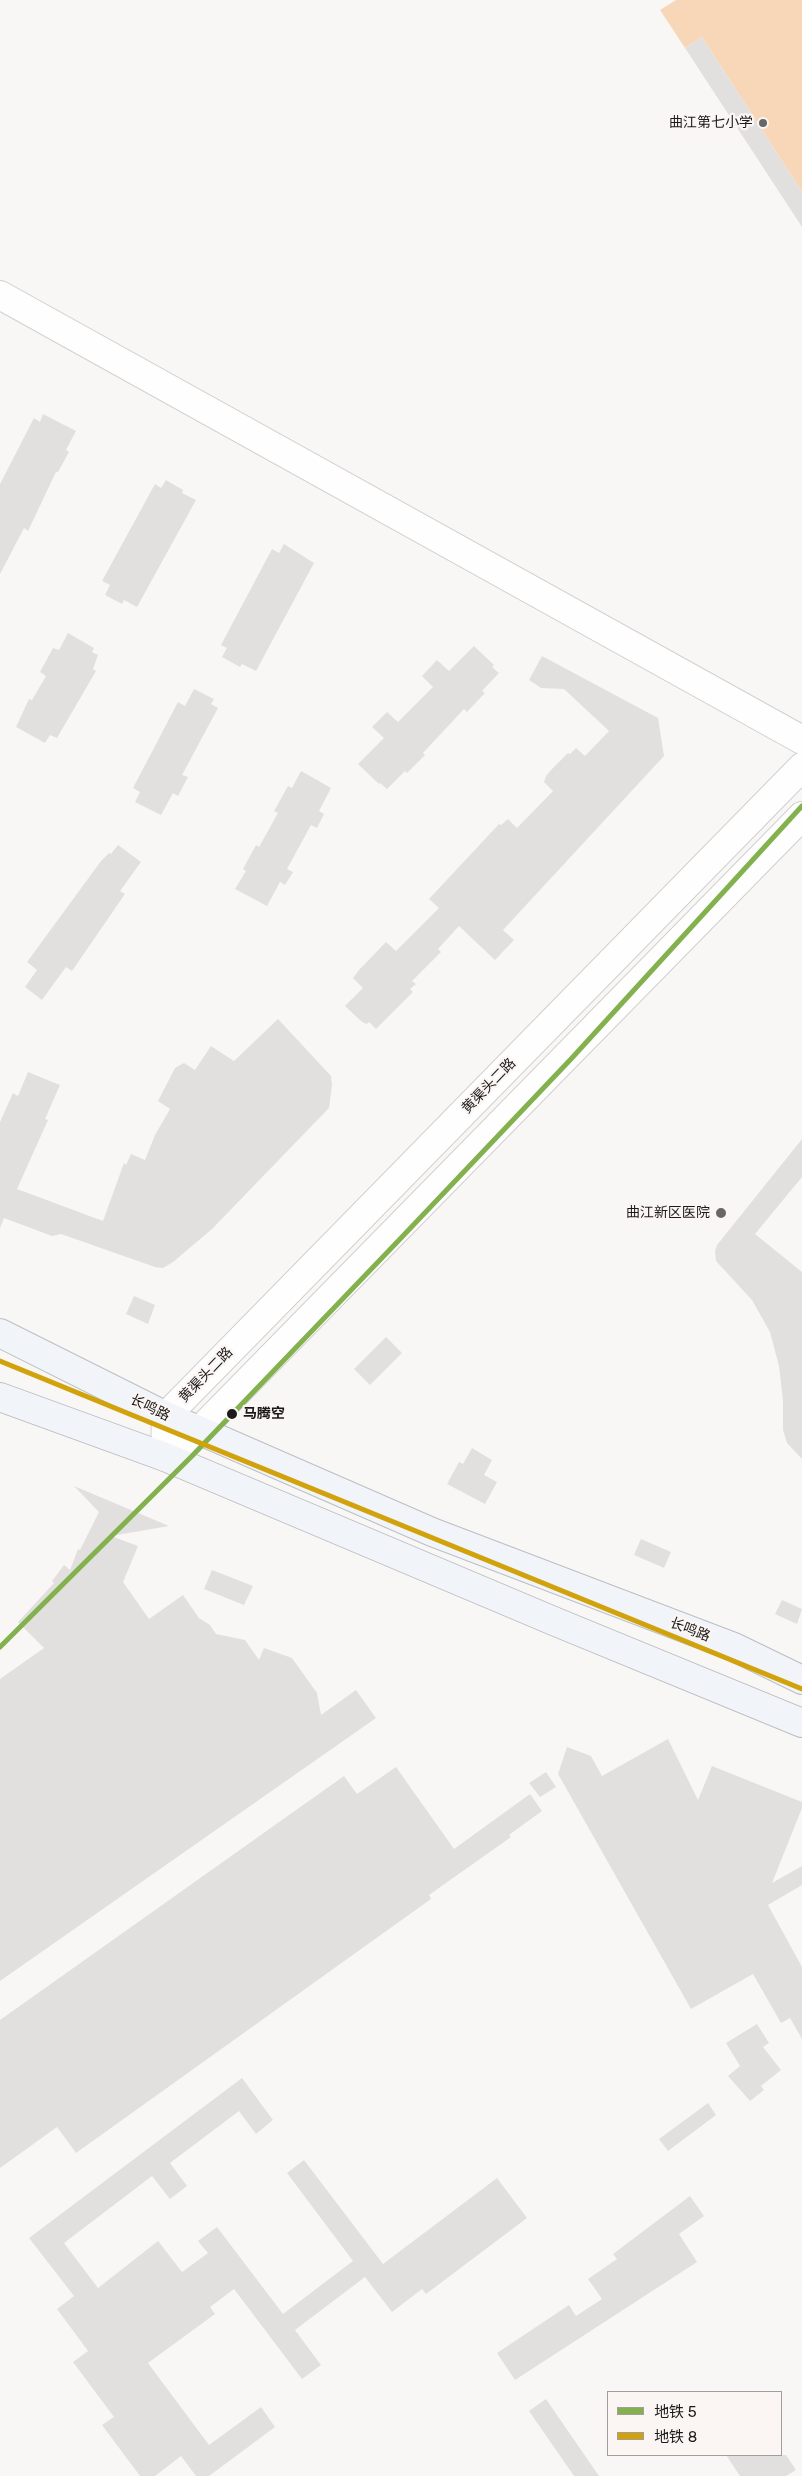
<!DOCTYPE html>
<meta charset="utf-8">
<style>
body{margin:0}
#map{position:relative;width:802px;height:2476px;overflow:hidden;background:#f9f7f5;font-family:Rubik,"Noto Sans SC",sans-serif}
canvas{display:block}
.legend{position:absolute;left:607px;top:2391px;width:175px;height:65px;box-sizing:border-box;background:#fbf6f3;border:1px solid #a19e9c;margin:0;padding:6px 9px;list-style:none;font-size:15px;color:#1b1a19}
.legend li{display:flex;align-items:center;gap:10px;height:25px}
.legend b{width:25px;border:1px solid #a19e9c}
</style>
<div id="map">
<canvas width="802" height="2476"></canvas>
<ul class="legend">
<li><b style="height:6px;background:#83b14e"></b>地铁 5</li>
<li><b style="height:6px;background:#d2a20c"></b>地铁 8</li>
</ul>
</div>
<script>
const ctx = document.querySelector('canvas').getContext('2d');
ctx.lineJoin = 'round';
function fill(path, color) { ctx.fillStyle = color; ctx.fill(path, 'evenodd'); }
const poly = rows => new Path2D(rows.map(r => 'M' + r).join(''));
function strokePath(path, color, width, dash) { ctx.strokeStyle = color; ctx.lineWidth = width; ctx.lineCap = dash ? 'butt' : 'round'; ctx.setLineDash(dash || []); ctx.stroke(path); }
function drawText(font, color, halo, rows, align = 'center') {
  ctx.font = font + ' Rubik,"Noto Sans SC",sans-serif'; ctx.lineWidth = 4.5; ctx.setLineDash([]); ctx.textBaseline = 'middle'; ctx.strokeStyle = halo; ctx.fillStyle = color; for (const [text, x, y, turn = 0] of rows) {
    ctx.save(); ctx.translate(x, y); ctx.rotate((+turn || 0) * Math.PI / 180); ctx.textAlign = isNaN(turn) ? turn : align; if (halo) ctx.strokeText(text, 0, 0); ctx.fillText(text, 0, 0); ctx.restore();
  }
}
fill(poly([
 [676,0,802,0,802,192,702,37,685,48,660,10]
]), '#f8d7b8');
fill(poly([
 [702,37,802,192,802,227,685,48],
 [43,414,76,431,66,450,69,452,58,472,56,472,28,531,24,528,0,574,0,484,34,418,40,422],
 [166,480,183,490,182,493,196,500,137,607,124,600,122,604,105,595,110,585,102,581,155,484,161,488],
 [284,544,314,563,256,671,242,664,240,667,222,657,227,648,221,645,272,549,279,553],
 [68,633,94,648,92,652,98,655,93,669,96,671,57,738,50,735,45,743,16,727,29,699,32,700,46,676,40,672,53,648,59,650],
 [474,646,494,665,492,667,499,673,482,691,485,693,467,712,464,709,423,753,425,755,407,773,405,771,387,789,380,783,379,784,358,764,384,738,372,727,387,712,398,722,433,687,422,676,437,660,449,671],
 [542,656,658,718,664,756,503,930,514,940,495,960,459,926,438,949,441,952,412,981,416,984,410,989,413,992,376,1029,369,1022,367,1024,362,1022,345,1006,363,988,353,978,359,970,386,942,396,951,439,908,429,899,499,824,501,825,508,819,517,828,553,791,544,782,546,776,552,769,568,753,570,754,576,748,585,756,609,731,564,689,541,688,529,680],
 [194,689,214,699,211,704,218,708,182,775,188,777,178,796,173,793,161,815,135,802,140,792,133,788,178,702,185,706],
 [301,771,331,788,319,811,324,814,317,828,311,825,287,869,293,872,285,885,280,882,267,906,235,889,246,871,243,869,256,845,259,847,278,813,274,811,288,786,292,788],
 [118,845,141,862,120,891,125,894,72,971,66,967,42,1000,25,987,37,970,27,962,101,861,109,853,111,854],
 [278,1019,331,1076,332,1085,329,1108,212,1229,173,1262,163,1268,155,1267,61,1234,52,1236,4,1218,0,1228,0,1122,13,1093,18,1096,28,1072,60,1085,45,1119,48,1120,17,1189,103,1221,124,1163,126,1165,131,1154,145,1160,155,1135,170,1109,158,1101,175,1068,184,1063,195,1070,211,1046,234,1061],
 [802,1139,802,1177,755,1234,802,1272,802,1459,787,1443,783,1430,783,1401,779,1366,770,1332,752,1300,716,1261,715,1251,717,1245],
 [134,1296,155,1305,148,1324,126,1314],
 [386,1337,402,1353,370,1385,354,1369],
 [472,1448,492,1460,484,1475,497,1482,485,1504,447,1484,459,1462,463,1464],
 [74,1486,169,1526,111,1536,138,1546,123,1582,149,1619,183,1595,199,1618,210,1625,216,1634,245,1640,259,1660,264,1648,292,1658,317,1693,321,1715,356,1690,376,1718,0,1981,0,1679,44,1648,18,1622,54,1583,52,1581,64,1565,70,1570,78,1549,80,1550,99,1512],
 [641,1539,671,1552,664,1568,634,1555],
 [212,1570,253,1586,244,1605,204,1589],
 [782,1600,802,1609,797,1624,775,1614],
 [668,1739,698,1800,712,1766,802,1802,802,1808,772,1883,802,1866,802,1885,768,1905,802,1967,802,2039,790,2018,781,2023,753,1974,691,2009,558,1774,567,1747,591,1756,602,1776],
 [396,1767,454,1849,530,1794,542,1811,509,1835,511,1837,429,1895,431,1899,76,2153,57,2127,0,2168,0,2020,344,1776,357,1794],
 [546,1772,556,1787,540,1797,529,1783],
 [757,2024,769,2043,763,2047,781,2070,761,2086,764,2090,750,2101,728,2076,740,2066,726,2043],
 [242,2078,273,2120,256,2134,239,2111,170,2163,187,2186,170,2199,152,2176,64,2243,98,2288,158,2241,182,2272,208,2253,198,2241,217,2227,283,2314,353,2261,287,2173,304,2160,383,2264,497,2178,527,2218,426,2294,422,2289,392,2312,365,2277,295,2330,321,2365,302,2379,234,2289,210,2307,215,2314,148,2363,209,2445,261,2407,275,2427,209,2476,196,2476,181,2456,155,2476,140,2476,102,2425,114,2417,73,2362,88,2351,57,2309,74,2296,29,2238],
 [708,2103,716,2115,668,2151,659,2139],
 [690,2196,704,2216,679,2234,697,2262,515,2380,497,2353,569,2305,576,2316,602,2299,588,2279,617,2259,613,2254],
 [546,2399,599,2476,574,2476,529,2411],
 [726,2455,786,2455,796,2470,786,2476,740,2476]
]), '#e2e0df');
const secondary = poly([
 [0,295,802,740],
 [165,1457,166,1416,802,767],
 [165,1457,199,1431,802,816]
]);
const primary = poly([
 [0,1333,166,1416,432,1532,734,1647,802,1680],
 [0,1397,165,1457,556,1622,802,1723]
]);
strokePath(secondary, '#d2d0cf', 30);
strokePath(primary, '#bbbfc3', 30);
strokePath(secondary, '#fefefe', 28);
strokePath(primary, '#f1f4f8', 28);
strokePath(poly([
 [0,1647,192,1456,401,1238,571,1059,802,806]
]), '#83b14e', 5);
strokePath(poly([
 [0,1361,802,1689]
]), '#d2a20c', 5);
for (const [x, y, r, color] of [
 [763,123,5,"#696766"],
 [721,1213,6,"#696766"],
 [232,1414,6,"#1b1a19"]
]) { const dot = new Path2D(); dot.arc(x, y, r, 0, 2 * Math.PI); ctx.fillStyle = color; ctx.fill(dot); strokePath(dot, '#fbf6f3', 2); }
drawText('14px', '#1b1a19', '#fbf6f3', [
 ["曲江第七小学",753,123],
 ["曲江新区医院",710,1213]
], 'right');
drawText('14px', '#1b1a19', '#fbf6f3', [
 ["黄渠头二路",489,1086,-46],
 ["黄渠头二路",206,1375,-46],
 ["长鸣路",150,1408,26],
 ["长鸣路",690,1630,21]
]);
drawText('bold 14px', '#1b1a19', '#fbf6f3', [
 ["马腾空",243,1414]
], 'left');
</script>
